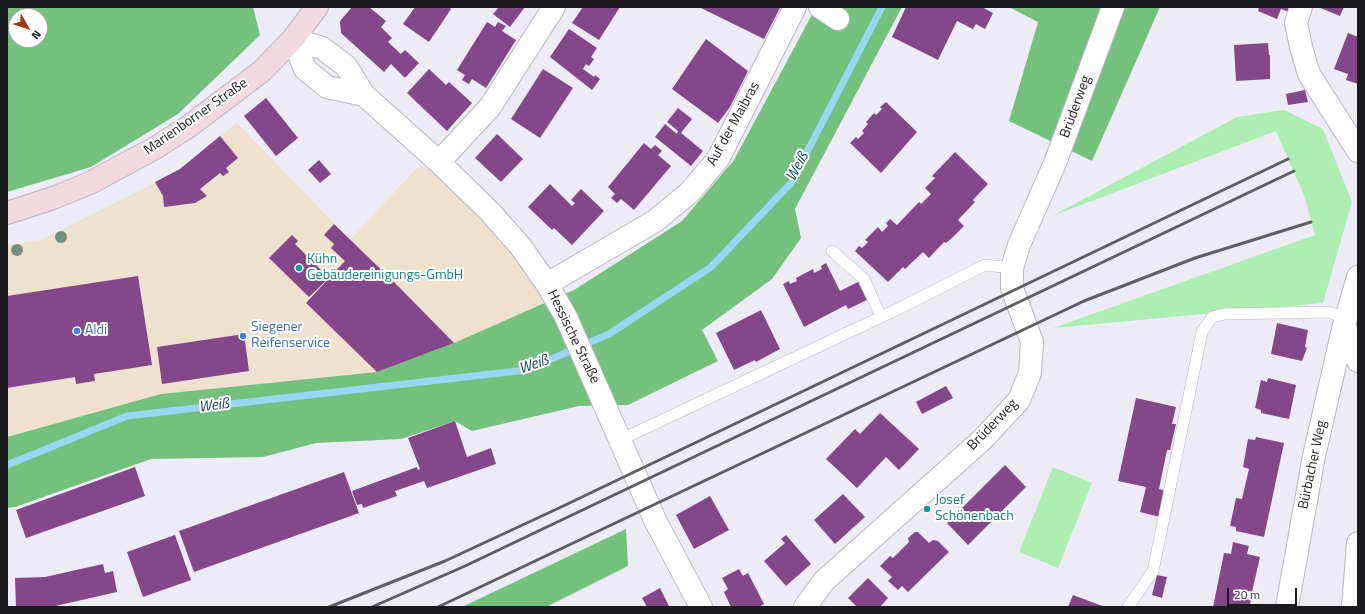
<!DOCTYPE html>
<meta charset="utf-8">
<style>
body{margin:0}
#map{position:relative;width:1365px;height:614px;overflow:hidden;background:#edebf6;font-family:"Titillium Web",sans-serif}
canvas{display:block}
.frame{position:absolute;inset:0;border:8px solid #1b1a1e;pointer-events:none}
.north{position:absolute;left:8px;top:8px;width:40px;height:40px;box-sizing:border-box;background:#fff;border:1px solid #a4a3a5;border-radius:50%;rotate:129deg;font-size:11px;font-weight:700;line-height:16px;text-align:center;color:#1b1a1e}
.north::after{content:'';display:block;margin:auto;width:14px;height:18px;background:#9e3716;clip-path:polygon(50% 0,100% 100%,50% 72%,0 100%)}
.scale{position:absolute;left:1227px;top:588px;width:70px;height:18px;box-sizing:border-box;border:2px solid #1b1a1e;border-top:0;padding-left:5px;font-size:12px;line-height:14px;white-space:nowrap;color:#1b1a1e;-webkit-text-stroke:3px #fff;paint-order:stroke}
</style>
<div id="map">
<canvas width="1365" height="614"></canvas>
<div class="frame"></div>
<div class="north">N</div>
<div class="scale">20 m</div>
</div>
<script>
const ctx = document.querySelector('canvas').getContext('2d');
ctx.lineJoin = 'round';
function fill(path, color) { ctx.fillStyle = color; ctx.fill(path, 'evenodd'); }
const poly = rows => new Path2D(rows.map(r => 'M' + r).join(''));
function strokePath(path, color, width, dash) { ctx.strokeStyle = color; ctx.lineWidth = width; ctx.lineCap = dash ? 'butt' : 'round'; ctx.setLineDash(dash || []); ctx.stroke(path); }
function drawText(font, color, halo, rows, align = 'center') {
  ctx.font = font + ' "Titillium Web",sans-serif'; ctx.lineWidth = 4; ctx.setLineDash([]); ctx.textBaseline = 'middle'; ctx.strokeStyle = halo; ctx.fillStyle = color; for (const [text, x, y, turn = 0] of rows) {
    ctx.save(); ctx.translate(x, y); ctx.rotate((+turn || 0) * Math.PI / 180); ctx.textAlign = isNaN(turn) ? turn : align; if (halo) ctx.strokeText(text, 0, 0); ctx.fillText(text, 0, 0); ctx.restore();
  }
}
fill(poly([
 [237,123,350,240,416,169,439,162,555,298,454,343,377,372,161,394,7,437,7,245,41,240,155,183,180,169]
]), '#eee1cd');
fill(poly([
 [1284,110,1323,129,1352,202,1323,303,1053,328,1315,235,1304,195,1276,131,1052,216,1237,117],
 [1053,467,1092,483,1058,568,1019,552]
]), '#aceeb2');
fill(poly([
 [7,7,253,7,260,35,178,114,91,167,7,192],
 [16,16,40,16,40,40,16,40],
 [816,7,902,7,795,209,801,238,772,279,702,330,718,361,628,405,579,406,472,431,455,421,401,439,316,443,263,457,151,459,15,507,7,508,7,437,161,394,377,372,454,343,574,290,682,221,734,160],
 [1009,7,1160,7,1092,161,1009,121,1038,22],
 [626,529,628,566,546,607,462,607]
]), '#73c17d');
strokePath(poly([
 [7,465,127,416,526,370,609,334,711,267,791,183,882,7]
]), '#99d6f3', 7);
fill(poly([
 [352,7,369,7,386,21,381,27,392,38,388,42,401,54,405,50,419,63,405,78,391,64,384,72,341,33,340,21],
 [415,7,448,7,451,9,429,42,403,24],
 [499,7,525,7,510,27,493,14],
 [583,7,620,7,599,40,572,23],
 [699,7,778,7,780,8,764,39],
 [906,7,982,7,993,13,985,29,976,24,973,29,957,21,938,60,892,37],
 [1259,7,1291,7,1289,12,1281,9,1277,19,1258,11],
 [1318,7,1344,7,1340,16],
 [487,22,495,27,498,22,506,26,502,31,516,40,486,88,472,79,469,84,462,80,465,75,457,70],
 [569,29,597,48,591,57,594,59,589,66,586,64,583,69,594,77,595,75,600,79,592,90,550,57],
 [1348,33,1358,37,1358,84,1346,80,1348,74,1334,69],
 [706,39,748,71,730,107,718,123,672,89],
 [1268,43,1269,55,1270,55,1270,79,1236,81,1234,45],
 [429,69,446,85,449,82,472,103,447,131,407,93],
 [543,69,573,88,540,138,511,119],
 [1305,90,1308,102,1288,105,1286,94],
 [266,98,298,138,276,156,244,116],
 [886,102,917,132,881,173,850,143,856,137,858,139,864,133,862,131,868,124,866,122,874,113,876,115,882,109,880,107],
 [678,108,692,119,681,133,703,151,691,166,655,137,665,124,677,134,678,131,667,122],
 [497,134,523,159,501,182,475,158],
 [220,136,238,158,226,168,229,172,223,176,220,173,200,189,207,196,195,203,164,207,163,196,155,182,180,169],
 [644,143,651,149,655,145,662,151,658,155,671,166,634,210,621,199,617,203,611,198,615,194,608,187],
 [955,152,988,184,973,200,975,202,958,220,964,226,953,237,946,243,944,242,929,258,923,252,905,269,903,267,888,282,855,251,859,246,862,248,868,242,865,240,878,227,882,232,888,226,886,223,890,219,897,225,919,202,921,204,931,194,925,188,935,178,932,176],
 [319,160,331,174,320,183,308,170],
 [550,184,572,206,575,203,571,200,581,189,604,211,572,245,554,228,552,230,528,207],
 [334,224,398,286,454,343,377,372,306,303,345,261,331,248,334,244,324,235],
 [292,235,298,241,295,244,329,278,309,297,269,258],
 [826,263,840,291,858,282,867,300,848,309,846,305,804,327,783,284,789,281,790,284,797,281,796,278,813,269,814,273,822,269,821,266],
 [138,276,152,365,94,374,95,381,76,384,75,377,7,388,7,296],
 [761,310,780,349,756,362,755,360,734,370,716,333],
 [1277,323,1308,330,1305,347,1307,348,1302,361,1271,354],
 [244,334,249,371,162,384,157,347],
 [1268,378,1296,385,1289,419,1261,413,1261,410,1255,408,1261,380,1267,382],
 [946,386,953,398,922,414,916,402],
 [1136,398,1176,407,1172,424,1176,424,1170,450,1167,450,1159,489,1166,491,1160,517,1140,512,1146,487,1118,481],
 [880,413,919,449,899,470,886,457,857,488,826,459,855,429,860,434],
 [455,421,467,457,491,448,496,464,427,488,424,481,395,491,397,496,363,508,362,504,357,505,352,491,417,467,418,470,420,469,408,438],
 [1256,437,1284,443,1264,537,1236,531,1236,527,1230,526,1236,498,1242,499,1249,469,1243,467,1248,439,1255,440],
 [1005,465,1026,487,968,545,947,523],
 [135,467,145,496,26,538,16,510],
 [344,472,359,513,194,572,179,531],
 [843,494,865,517,835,544,814,520],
 [710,496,729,530,694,549,676,515],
 [915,532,918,532,929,543,933,540,938,541,949,552,908,592,902,586,898,590,888,581,892,577,880,566,890,556,893,558,909,542,908,538],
 [175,535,191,580,143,597,127,552],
 [786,535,811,564,786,586,764,561,785,543,781,539],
 [1233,542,1249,546,1247,554,1260,557,1252,592,1239,589,1237,598,1251,600,1249,607,1213,607,1224,553,1231,554],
 [103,564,105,573,113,571,117,592,51,607,16,607,15,578,45,577],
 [739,569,743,576,748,573,764,604,759,607,731,607,724,592,728,589,722,578],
 [1157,575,1167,577,1162,598,1152,595],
 [868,578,888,598,880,607,857,607,848,598],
 [660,588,669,606,647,607,642,598],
 [1073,595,1105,607,1068,607]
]), '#84478a');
const service = poly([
 [832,251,864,279,881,317],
 [620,440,900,308,985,265,1012,268],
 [1128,607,1153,571,1202,332,1212,317,1224,314,1328,312,1346,318]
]);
const minor = poly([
 [820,7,838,19],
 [1301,7,1296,23,1301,47,1309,74,1358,151],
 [293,39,322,48,346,66,364,95,439,162,491,213,521,247,547,284,566,317,655,520,701,607],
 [293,39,305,69,327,87,364,95],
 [439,162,490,107,554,7],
 [547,284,655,221,689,193,718,159,795,7],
 [1344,325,1358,361],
 [1353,607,1358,543]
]);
const tertiary = poly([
 [805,607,824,581,983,439,1019,400,1030,373,1032,342,1012,288,1012,268,1019,245,1055,163,1113,7],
 [1287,607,1314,456,1344,325,1358,277]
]);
const secondary = poly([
 [7,213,53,198,90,183,155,148,188,127,262,71,293,39,317,7]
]);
strokePath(service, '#b7b5c0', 12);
strokePath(minor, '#b7b5c0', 24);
strokePath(tertiary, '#b7b5c0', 24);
strokePath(secondary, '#b7b5c0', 24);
strokePath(service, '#fff', 11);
strokePath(minor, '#fff', 22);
strokePath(tertiary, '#fff', 22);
strokePath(secondary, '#f1d9e0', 22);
strokePath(poly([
 [329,607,445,561,559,508,1288,159],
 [372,607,465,566,1294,171],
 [438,607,1084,301,1195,258,1311,222]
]), '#5f5e64', 3);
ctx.fillStyle = '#72907e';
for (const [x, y] of [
 [61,237],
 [17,250]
]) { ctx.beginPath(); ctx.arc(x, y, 6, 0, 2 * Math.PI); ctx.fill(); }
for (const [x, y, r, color] of [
 [299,268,4,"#0f9aa8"],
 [77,331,4,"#3f7fe0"],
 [243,336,4,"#3f7fe0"],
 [927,509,4,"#0f9aa8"]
]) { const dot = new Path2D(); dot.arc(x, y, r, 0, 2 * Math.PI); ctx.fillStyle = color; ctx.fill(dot); strokePath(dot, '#fff', 1.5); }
drawText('14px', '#1b1a1e', '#fff', [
 ["Brüderweg",1076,107,-70],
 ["Marienborner Straße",196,117,-35],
 ["Auf der Maibras",734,124,-61],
 ["Hessische Straße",573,337,64],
 ["Brüderweg",993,425,-46],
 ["Bürbacher Weg",1313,465,-78]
]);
drawText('14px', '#0d838f', '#fff', [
 ["Kühn",307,260],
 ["Gebäudereinigungs-GmbH",307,276],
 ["Josef",935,501],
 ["Schönenbach",935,517]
], 'left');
drawText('14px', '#366cbe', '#fff', [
 ["Siegener",251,328],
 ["Reifenservice",251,344],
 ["Aldi",85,331]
], 'left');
drawText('italic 15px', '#083d50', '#fff', [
 ["Weiß",798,167,-61],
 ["Weiß",534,365,-19],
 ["Weiß",214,406,-7]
]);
</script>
